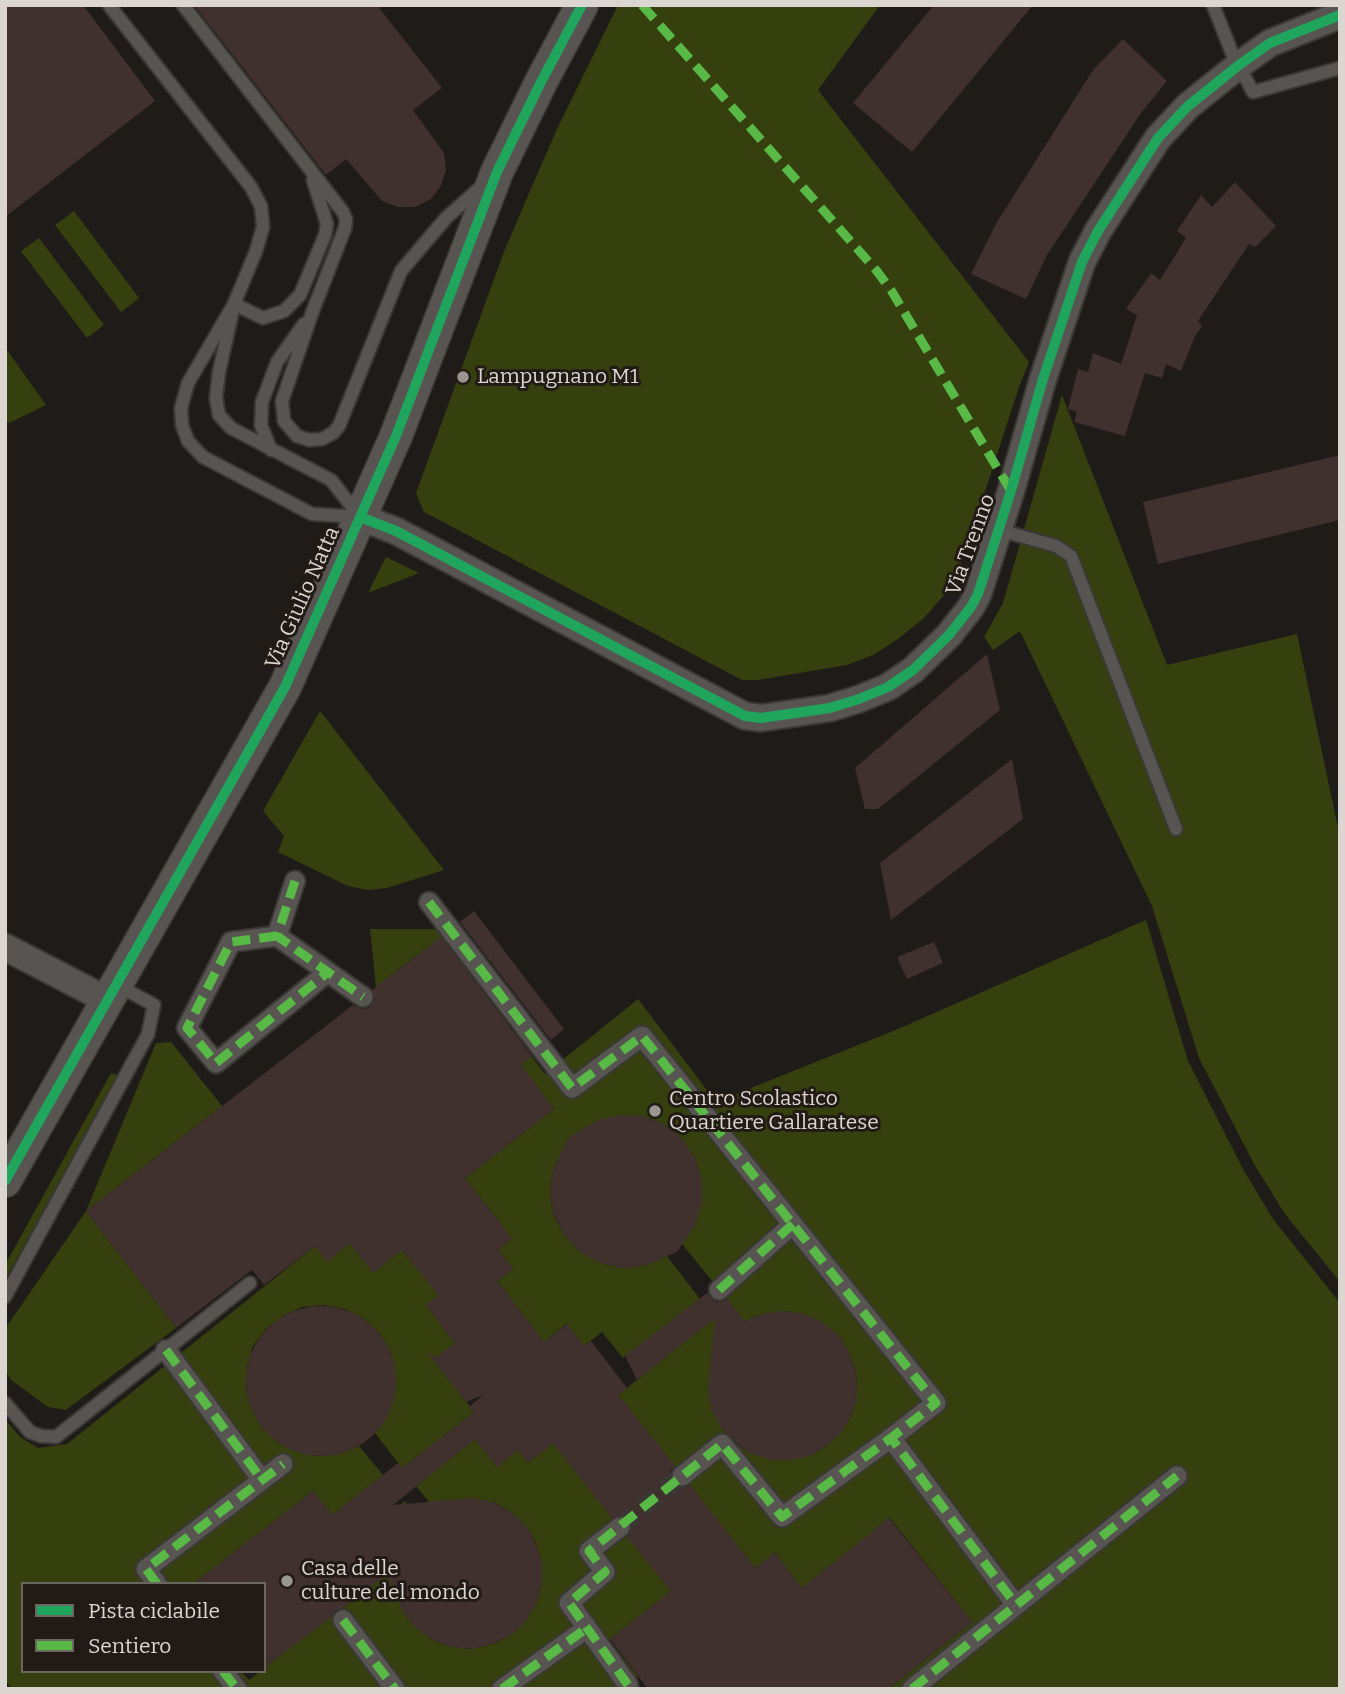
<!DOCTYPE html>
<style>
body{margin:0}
#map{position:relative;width:1345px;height:1694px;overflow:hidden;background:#1f1b18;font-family:Bitter,serif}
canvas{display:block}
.frame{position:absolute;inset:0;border:7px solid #dbd6d2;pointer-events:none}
.legend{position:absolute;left:21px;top:1582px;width:245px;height:91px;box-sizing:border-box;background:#221b15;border:2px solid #6c6661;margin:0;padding:9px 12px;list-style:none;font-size:21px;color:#dbd6d2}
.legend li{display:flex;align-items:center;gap:14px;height:35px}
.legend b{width:35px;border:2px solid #6c6661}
</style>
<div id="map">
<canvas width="1345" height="1694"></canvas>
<div class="frame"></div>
<ul class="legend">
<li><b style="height:9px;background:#20a55d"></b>Pista ciclabile</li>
<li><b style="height:9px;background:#58b947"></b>Sentiero</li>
</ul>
</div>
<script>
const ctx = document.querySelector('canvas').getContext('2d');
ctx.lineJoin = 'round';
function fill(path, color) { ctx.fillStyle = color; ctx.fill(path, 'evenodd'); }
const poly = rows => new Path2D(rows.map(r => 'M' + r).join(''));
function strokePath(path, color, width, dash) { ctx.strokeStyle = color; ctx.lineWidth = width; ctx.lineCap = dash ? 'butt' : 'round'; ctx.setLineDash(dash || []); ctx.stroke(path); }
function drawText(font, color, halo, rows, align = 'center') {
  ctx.font = font + ' Bitter,serif'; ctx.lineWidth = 6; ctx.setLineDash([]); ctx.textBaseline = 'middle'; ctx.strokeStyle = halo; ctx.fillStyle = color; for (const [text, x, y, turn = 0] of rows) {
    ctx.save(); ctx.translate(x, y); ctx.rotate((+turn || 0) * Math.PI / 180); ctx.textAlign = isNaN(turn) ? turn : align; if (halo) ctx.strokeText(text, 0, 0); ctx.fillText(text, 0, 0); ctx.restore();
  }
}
fill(poly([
 [618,5,880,5,818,90,1029,362,1018,390,962,562,945,594,923,619,898,639,873,655,847,665,758,680,742,680,424,512,416,493,505,249,556,131],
 [74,211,139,298,121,312,55,225],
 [39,238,104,325,87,338,21,251],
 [5,347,46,405,9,423,5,420],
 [1062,395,1167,665,1297,634,1340,837,1340,1282,1285,1214,1254,1164,1199,1058,1152,906,1020,631,993,650,984,637,1003,603],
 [386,557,419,573,368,593],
 [320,711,444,870,387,888,368,890,348,886,278,852,284,836,263,811],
 [1146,920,1188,1061,1243,1169,1273,1219,1340,1303,1340,1689,888,1689,972,1622,890,1518,802,1588,775,1553,755,1568,618,1395,716,1317,721,1428,735,1443,752,1454,812,1455,829,1444,843,1430,853,1412,857,1392,856,1372,849,1352,838,1335,804,1314,784,1311,763,1314,745,1321,682,1244,702,1203,702,1180,695,1158,682,1139,665,1125,643,1116,578,1132,563,1149,553,1170,550,1193,554,1216,565,1236,580,1252,601,1263,623,1268,646,1265,667,1256,700,1299,623,1358,602,1332,584,1346,566,1324,544,1342,497,1281,513,1269,498,1250,512,1239,465,1178,554,1109,429,946,376,987,370,929,436,929,545,1074,638,999,716,1102,898,1029],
 [171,1042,222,1106,86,1211,176,1328,66,1410,48,1407,11,1380,5,1370,5,1329,86,1211,156,1043],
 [111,1073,118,1075,5,1280,5,1265],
 [350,1243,373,1272,402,1250,422,1275,440,1260,457,1281,426,1305,455,1343,434,1360,474,1412,402,1468,375,1433,387,1415,394,1395,395,1374,391,1353,380,1334,364,1319,345,1309,324,1305,302,1307,283,1316,266,1329,253,1346,247,1367,246,1389,251,1409,262,1428,278,1443,297,1452,318,1456,339,1454,359,1446,383,1475,332,1515,313,1491,193,1584,23,1584,23,1671,241,1671,249,1680,261,1671,264,1671,264,1668,380,1579,353,1542,405,1501,417,1518,403,1612,416,1628,433,1640,452,1647,472,1649,493,1644,511,1635,526,1621,536,1604,542,1584,542,1563,536,1543,526,1526,511,1512,493,1502,433,1507,416,1486,475,1439,497,1467,518,1450,528,1463,553,1443,671,1591,609,1640,638,1676,623,1689,12,1689,5,1680,5,1419,20,1437,38,1448,67,1444,315,1246,327,1261]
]), '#36400f');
fill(poly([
 [5,5,83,5,155,101,5,217],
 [194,5,377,5,442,88,413,110,444,153,446,170,441,186,431,199,415,207,398,207,382,201,346,159,326,175],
 [934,5,1033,5,912,152,853,103],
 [1123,39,1167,81,1141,113,1047,255,1026,299,971,274,997,222,1093,70],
 [1235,182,1276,226,1255,247,1249,244,1198,321,1202,326,1195,336,1181,371,1166,364,1162,378,1145,373,1125,436,1074,422,1077,412,1068,409,1078,369,1088,372,1093,353,1121,364,1137,315,1126,309,1151,273,1160,280,1186,238,1177,231,1201,195,1212,207],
 [1340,455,1340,520,1158,564,1143,502],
 [987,654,1000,710,878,809,865,809,855,768],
 [1012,759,1023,819,891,920,880,863],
 [474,911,564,1029,551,1040,460,922],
 [441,937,532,1056,521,1065,554,1109,465,1178,512,1239,498,1250,513,1269,497,1281,544,1342,567,1324,584,1346,591,1341,627,1388,618,1395,675,1466,670,1472,672,1483,678,1488,690,1485,755,1568,775,1553,802,1588,889,1518,972,1622,888,1689,648,1689,610,1639,671,1591,627,1537,632,1526,629,1519,619,1515,612,1518,553,1443,528,1463,518,1450,497,1467,475,1439,393,1505,472,1498,492,1502,511,1512,526,1526,536,1544,542,1563,542,1584,536,1604,526,1621,511,1635,492,1644,472,1649,452,1647,433,1640,416,1628,403,1612,387,1574,343,1608,335,1611,331,1617,264,1668,264,1584,193,1584,313,1491,332,1515,398,1463,402,1468,474,1412,469,1407,483,1395,466,1402,427,1352,440,1358,438,1356,455,1343,426,1305,438,1295,402,1250,373,1273,350,1243,327,1262,315,1246,264,1285,252,1270,176,1328,86,1211,353,1005,361,1009,369,1008,375,999,372,990],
 [934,942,943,963,907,979,897,957],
 [620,1115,643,1116,665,1125,682,1139,695,1158,702,1180,702,1203,695,1225,677,1252,646,1265,623,1268,601,1263,581,1253,565,1236,554,1215,550,1193,553,1170,568,1138,598,1120],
 [707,1293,716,1302,727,1299,745,1321,763,1314,783,1311,804,1314,822,1322,838,1335,849,1352,856,1372,857,1392,853,1412,843,1430,829,1444,812,1455,792,1460,772,1460,752,1454,740,1446,721,1428,712,1410,708,1390,715,1318,637,1380,625,1356],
 '246 1381a75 75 0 1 1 150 0a75 75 0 1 1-150 0Z'
]), '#40302e');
strokePath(poly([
 [620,1527,682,1476]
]), '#3b3734', 19, [19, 10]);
const service = poly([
 [109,5,251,187,261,206,263,227,256,251,234,304,188,383,181,408,182,425,188,441,203,457,312,514,360,517],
 [183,5,343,212,346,219,345,228,312,313,282,401,284,421,297,436,309,440,322,439,333,433,339,426,401,271,446,218,482,186],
 [1213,5,1232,53,1253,92,1340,68],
 [234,304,263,318,284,311,300,295,325,235,327,224,313,180],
 [232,314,219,372,216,398,219,415,231,428,331,480,360,517],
 [271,450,261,425,262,402,277,362,304,324],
 [999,530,1056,546,1071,556,1176,829],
 [5,1297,148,1034,154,1005,117,985],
 [5,1403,30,1432,41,1436,56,1437,250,1283]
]);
const pedestrian = poly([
 [295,881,277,936,363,997],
 [429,902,572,1088,642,1036,936,1403,891,1438],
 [277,936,231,942,187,1028,216,1063,328,972],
 [719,1290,793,1224],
 [166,1350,262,1480],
 [682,1476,722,1444,782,1517,891,1438,1016,1605],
 [620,1527,589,1551,605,1572,569,1603,628,1685],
 [157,1584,146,1569,283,1464],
 [343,1620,395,1689],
 [223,1671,237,1689],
 [502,1689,587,1628],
 [912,1689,1177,1476]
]);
const minor = poly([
 [360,517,396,531,745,716,761,718,830,708,859,699,888,687,913,670,949,635,971,607,978,594,1011,491,1043,379,1082,262,1098,231,1158,138,1188,106,1239,65,1270,43,1340,15],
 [5,947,107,1000]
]);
const tertiary = poly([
 [5,1181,285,687,396,436,497,172,541,82,582,5]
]);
strokePath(service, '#3a3835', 16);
strokePath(pedestrian, '#3a3835', 23);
strokePath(minor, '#3a3835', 30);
strokePath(tertiary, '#3a3835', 35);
strokePath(service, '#575451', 12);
strokePath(pedestrian, '#575451', 19);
strokePath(minor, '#575451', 26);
strokePath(tertiary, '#575451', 32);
strokePath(poly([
 [642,5,876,270,891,290,1011,491],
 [295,881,277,936,363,997],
 [429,902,572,1088,642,1036,936,1403,891,1438],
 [277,936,231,942,187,1028,216,1063,328,972],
 [719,1290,793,1224],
 [166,1350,262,1480],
 [157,1584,146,1569,283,1464],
 [343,1620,395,1689],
 [223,1671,237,1689],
 [628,1685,569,1603,605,1572,589,1551,722,1444,782,1517,891,1438,1016,1605],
 [502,1689,587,1628],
 [912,1689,1177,1476]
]), '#58b947', 9, [18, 9]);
strokePath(poly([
 [360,517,396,531,745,716,761,718,830,708,859,699,888,687,913,670,949,635,971,607,978,594,1011,491,1043,379,1082,262,1098,231,1158,138,1188,106,1239,65,1270,43,1340,15],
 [5,1181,285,687,396,436,497,172,541,82,582,5]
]), '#20a55d', 10);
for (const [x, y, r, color] of [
 [463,377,7,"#999591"],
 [655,1111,7,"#999591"],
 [287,1581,7,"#999591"]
]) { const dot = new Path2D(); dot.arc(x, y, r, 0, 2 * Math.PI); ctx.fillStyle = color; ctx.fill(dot); strokePath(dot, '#221b15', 2.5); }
drawText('21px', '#dbd6d2', '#221b15', [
 ["Lampugnano M1",477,377],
 ["Centro Scolastico",669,1099],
 ["Quartiere Gallaratese",669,1123],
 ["Casa delle",301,1569],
 ["culture del mondo",301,1593]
], 'left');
drawText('21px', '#dbd6d2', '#221b15', [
 ["Via Trenno",971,545,-70],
 ["Via Giulio Natta",303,598,-66]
]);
</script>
